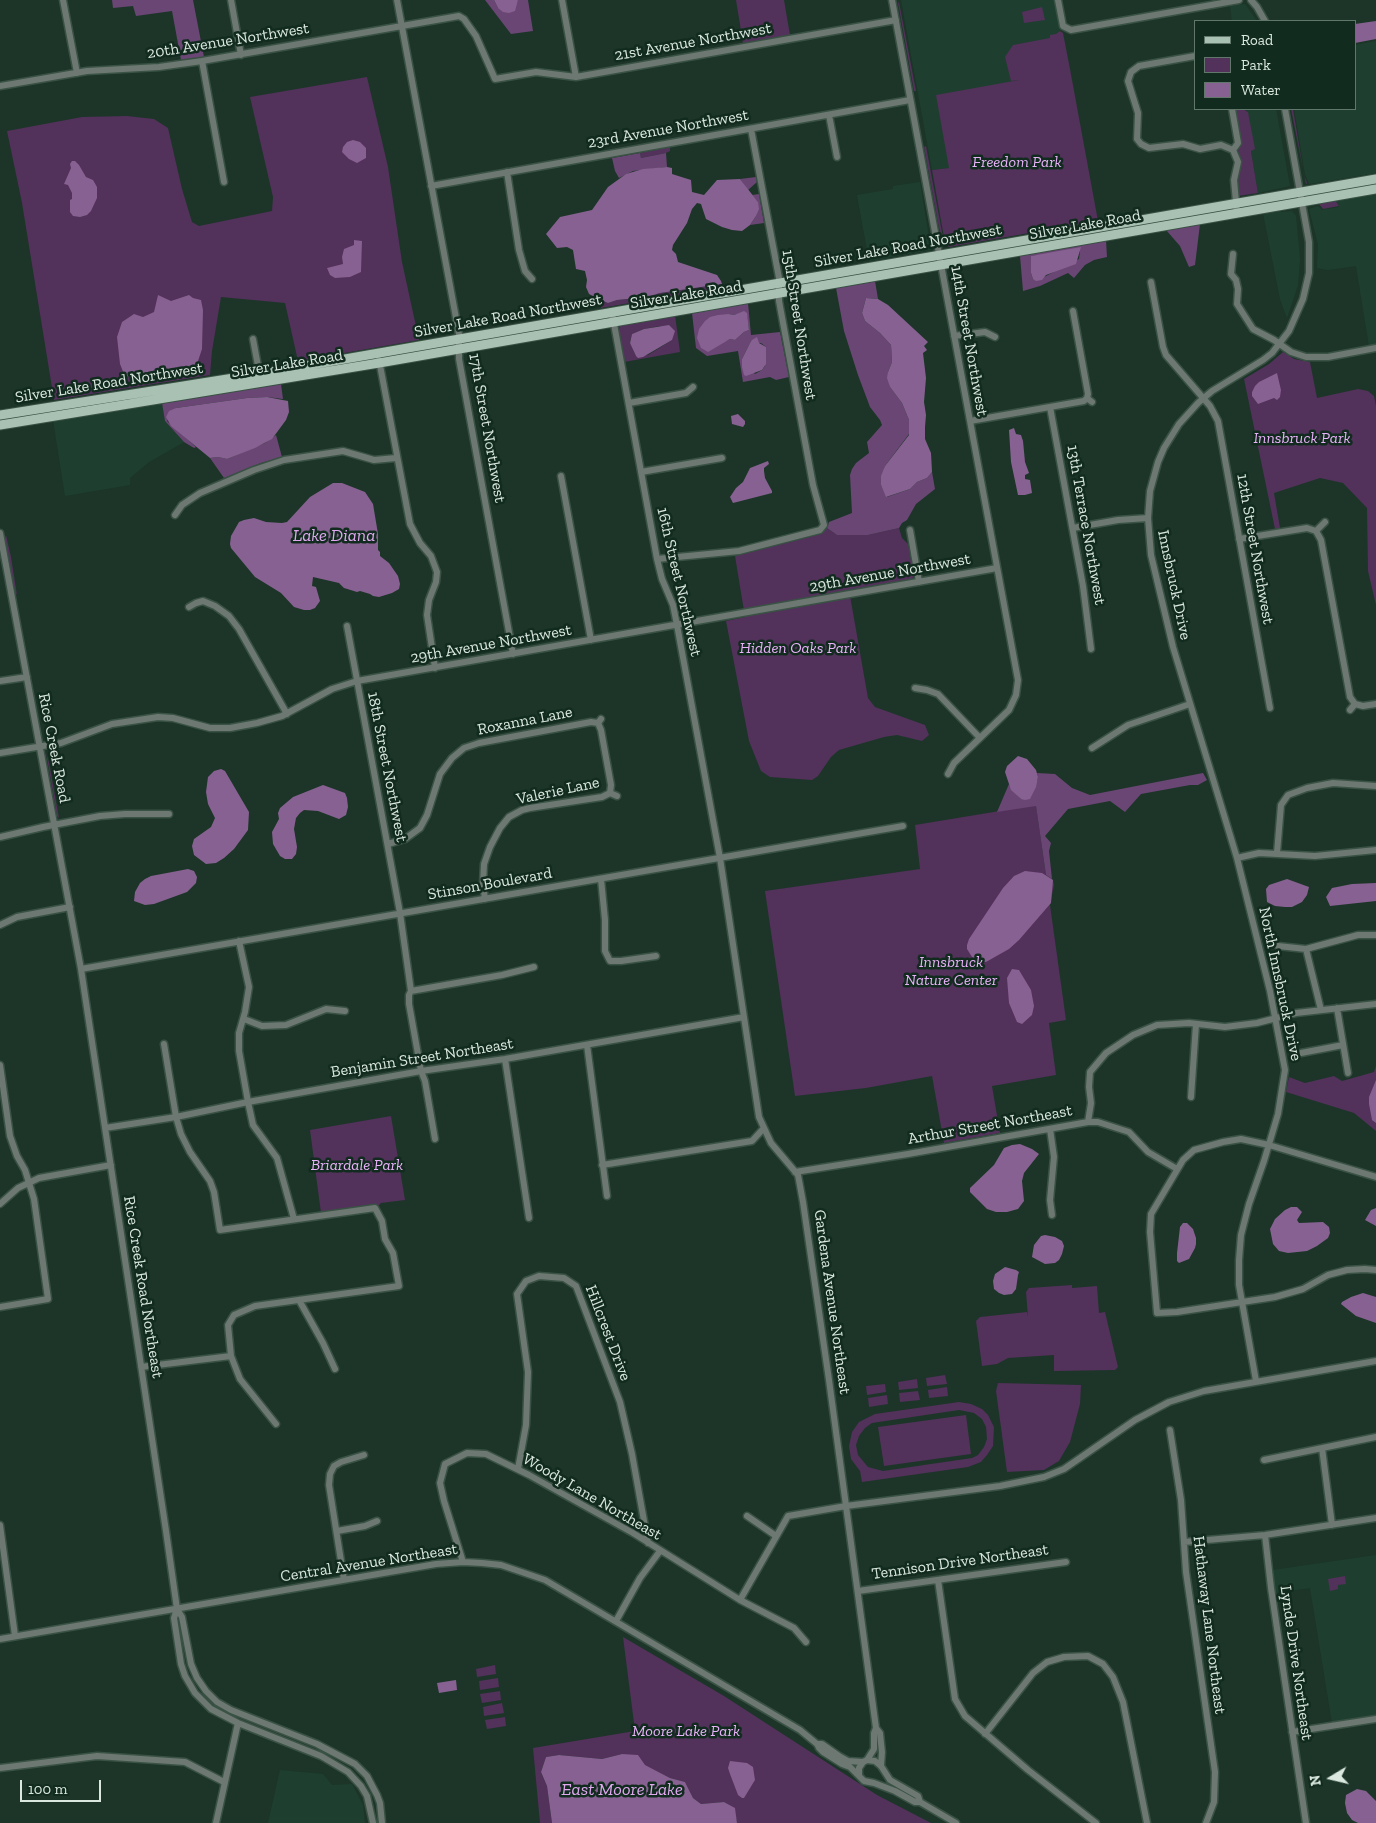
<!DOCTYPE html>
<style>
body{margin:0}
#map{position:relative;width:1376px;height:1823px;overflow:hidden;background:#1c3528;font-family:"Zilla Slab",serif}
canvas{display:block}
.legend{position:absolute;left:1194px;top:20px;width:162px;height:90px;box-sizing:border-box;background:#122b1f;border:1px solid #62776c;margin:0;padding:6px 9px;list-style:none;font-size:15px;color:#dae8e0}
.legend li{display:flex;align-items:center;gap:10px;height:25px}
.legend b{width:25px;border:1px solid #62776c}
.north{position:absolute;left:1306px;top:1753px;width:50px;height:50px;-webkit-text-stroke:4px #122b1f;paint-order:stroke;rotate:261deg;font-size:14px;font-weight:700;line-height:20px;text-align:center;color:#dae8e0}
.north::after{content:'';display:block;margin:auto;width:18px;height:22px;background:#dae8e0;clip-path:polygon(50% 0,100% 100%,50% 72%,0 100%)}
.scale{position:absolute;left:20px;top:1780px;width:81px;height:22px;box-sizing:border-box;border:2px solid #dae8e0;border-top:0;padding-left:6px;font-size:15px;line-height:18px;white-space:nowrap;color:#dae8e0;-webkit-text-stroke:4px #122b1f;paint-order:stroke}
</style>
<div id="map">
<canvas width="1376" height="1823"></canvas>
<ul class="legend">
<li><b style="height:6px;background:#a9c1b3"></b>Road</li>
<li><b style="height:14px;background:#52315a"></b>Park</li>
<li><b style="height:14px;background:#876191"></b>Water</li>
</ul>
<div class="north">N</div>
<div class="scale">100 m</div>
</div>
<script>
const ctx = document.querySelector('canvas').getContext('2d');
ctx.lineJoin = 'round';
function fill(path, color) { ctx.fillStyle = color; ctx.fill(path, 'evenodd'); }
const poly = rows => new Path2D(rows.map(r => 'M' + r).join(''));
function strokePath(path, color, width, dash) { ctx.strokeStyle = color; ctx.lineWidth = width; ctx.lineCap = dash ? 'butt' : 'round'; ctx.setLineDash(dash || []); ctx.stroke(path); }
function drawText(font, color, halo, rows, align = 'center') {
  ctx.font = font + ' "Zilla Slab",serif'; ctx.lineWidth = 5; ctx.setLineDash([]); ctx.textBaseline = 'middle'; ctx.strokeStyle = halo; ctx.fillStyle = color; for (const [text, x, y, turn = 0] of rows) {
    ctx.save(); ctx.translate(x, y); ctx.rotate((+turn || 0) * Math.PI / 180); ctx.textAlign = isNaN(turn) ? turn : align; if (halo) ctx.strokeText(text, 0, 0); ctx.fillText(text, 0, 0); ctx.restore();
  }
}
fill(poly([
 [901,0,1054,0,1060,31,1056,34,1056,65,1053,72,1046,75,949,168,932,170],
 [1245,4,1257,21,1232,21,1230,6],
 [1376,41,1376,173,1309,184,1305,174,1294,109,1355,109,1355,45],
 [1247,109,1276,109,1290,186,1258,193,1251,151,1254,149],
 [920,182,931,250,869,261,857,195,893,189,893,186],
 [1376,193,1376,345,1369,346,1356,266,1328,270,1317,268,1318,244,1309,209,1318,206,1322,210,1339,207,1339,205,1335,200],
 [1280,209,1281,212,1292,211,1296,216,1300,259,1298,285,1287,318,1280,299,1263,213],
 [162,403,165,421,184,442,149,462,130,478,130,485,65,496,53,420],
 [1376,1555,1376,1716,1332,1723,1310,1588,1275,1593,1273,1570],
 [280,1770,323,1774,332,1785,352,1784,363,1805,365,1823,268,1823]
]), '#1e3f2f');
fill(poly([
 [736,0,784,0,790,35,743,43],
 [899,2,916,91,914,91,898,3],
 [1042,7,1045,20,1024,23,1022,12],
 [1060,31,1063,33,1070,69,1098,221,949,247,945,243,932,170,949,168,936,95,1019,80,1011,81,1005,57,1013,45,1050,38,1050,35,1056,34],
 [367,77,388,167,402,262,419,340,298,361,285,303,221,297,212,351,210,375,54,400,22,203,7,131,82,117,127,116,154,119,168,128,182,189,192,222,199,226,272,211,273,197,250,97],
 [1235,109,1243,109,1248,112,1255,149,1251,151,1258,193,1238,196,1237,180,1241,164,1238,151,1241,142],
 [1291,109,1293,109,1304,175,1307,183,1306,184],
 [926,146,944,243,945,247,942,241,938,223,924,147],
 [670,147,670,151,666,153,641,158,640,153],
 [1228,200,1228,201,955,249,955,248],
 [1335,200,1339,206,1323,209,1319,204,1314,205],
 [722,284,722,287,601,308,600,300,608,303,617,300,647,297,660,293],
 [675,315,680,352,624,362,619,330,620,325],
 [660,326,672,340,648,355,636,356,630,342,632,334,644,329],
 [1283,352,1294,359,1310,362,1317,398,1358,389,1368,391,1374,396,1376,406,1376,605,1368,571,1367,508,1343,483,1320,478,1274,493,1280,528,1275,529,1244,379,1269,364],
 [827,528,837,535,868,535,899,528,902,538,908,544,914,576,912,579,849,590,868,698,875,707,925,725,929,735,922,741,897,735,884,737,839,750,831,757,818,776,812,780,770,777,761,771,749,741,726,621,745,617,735,556,820,534],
 [6,535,11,557,17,595,15,592,5,538],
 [46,752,49,763,59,818,57,816],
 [1036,805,1046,875,1053,880,1054,885,1050,905,1066,1020,1049,1023,1056,1075,992,1086,1000,1133,944,1143,932,1076,866,1088,795,1096,765,891,920,869,915,825],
 [1376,1066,1376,1131,1354,1113,1286,1092,1289,1077,1305,1083,1334,1076,1342,1081,1374,1072],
 [391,1116,405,1200,381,1203,378,1206,373,1205,321,1213,310,1130],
 [1072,1285,1072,1288,1097,1286,1099,1313,1105,1312,1118,1367,1115,1370,1054,1371,1054,1355,1008,1358,997,1364,982,1366,976,1321,980,1317,1027,1312,1028,1317,1026,1292,1029,1288],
 [945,1375,947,1384,927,1386,926,1378],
 [917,1379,918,1388,899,1390,898,1382],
 [998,1383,1081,1385,1080,1404,1070,1442,1059,1461,1044,1470,1007,1472,996,1391],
 [885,1384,886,1392,867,1395,866,1386],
 [947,1387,948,1396,929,1398,928,1390],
 [918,1391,920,1400,900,1402,899,1393],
 [887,1395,888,1404,869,1407,868,1398],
 [959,1402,971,1404,982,1409,988,1415,994,1427,993,1446,987,1455,981,1462,968,1467,862,1482,860,1471,851,1459,849,1446,852,1432,859,1422,875,1414],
 [959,1410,974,1413,982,1419,986,1427,987,1439,984,1447,978,1455,972,1458,883,1471,868,1467,858,1455,856,1445,859,1436,865,1428,872,1423],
 [966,1415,971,1454,884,1466,878,1427],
 [1345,1576,1346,1584,1338,1585,1338,1589,1330,1591,1328,1579],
 [623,1637,724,1696,877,1795,931,1823,737,1823,734,1808,724,1802,701,1804,693,1798,685,1782,670,1778,622,1754,602,1759,559,1755,546,1757,541,1772,547,1786,552,1823,540,1823,533,1748,635,1731],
 [495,1665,496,1674,477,1677,476,1669],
 [498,1678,499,1687,480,1690,479,1681],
 [500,1691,501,1700,482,1703,480,1694],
 [502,1703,504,1713,484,1716,483,1707],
 [505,1717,506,1726,487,1729,485,1720]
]), '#52315a');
fill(poly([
 [112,0,193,0,204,57,181,60,172,11,136,16,133,6,113,8],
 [485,0,494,0,498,8,516,4,518,0,528,0,533,31,511,34],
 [640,153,641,158,666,153,667,167,633,171,619,178,615,171,612,158],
 [756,177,757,182,748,190,740,179],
 [759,194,764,223,750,225,756,216,758,202,752,195],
 [1200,224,1195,265,1189,267,1180,246,1166,230],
 [1106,240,1107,257,1094,260,1085,265,1074,278,1068,273,1040,286,1023,291,1020,256],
 [1080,251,1079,259,1044,277,1033,279,1031,273,1031,256],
 [875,281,878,299,866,298,862,313,865,321,880,333,891,345,892,362,888,372,890,387,902,403,909,420,909,434,885,466,881,485,887,497,910,489,917,482,927,478,932,472,935,489,916,504,907,520,902,523,899,528,868,535,837,535,827,528,829,522,852,513,850,475,852,469,856,463,869,453,867,442,882,425,880,420,870,407,858,375,844,331,836,288],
 [748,303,751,335,780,332,789,377,776,380,770,377,743,382,738,351,707,356,696,348,692,313],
 [741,313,747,316,749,330,744,332,735,340,730,339,726,341,729,314,734,315],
 [751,343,761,343,766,347,765,366,762,370,755,374,742,359,749,345],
 [281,384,283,399,267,397,247,398,176,408,167,421,196,447,194,448,184,442,165,421,162,403],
 [276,435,282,457,261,463,224,478,210,458,218,457,227,459,265,443],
 [1037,773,1055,774,1072,788,1090,795,1203,773,1207,780,1198,785,1190,785,1141,794,1125,812,1110,801,1068,809,1045,836,1051,843,1049,851,1052,879,1046,875,1036,806,997,812,1009,784,1012,790,1021,799,1037,781,1038,777]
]), '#6a4674');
fill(poly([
 [494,0,518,0,515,11,509,13,503,12,498,8],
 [1376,21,1376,39,1355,43,1355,24],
 [353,140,360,142,366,148,366,158,357,163,349,159,342,152,343,147,347,142],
 [72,161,75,161,79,165,86,177,93,180,97,187,97,198,91,211,87,215,80,217,73,216,70,212,70,200,72,199,72,193,68,185,64,184,71,168,70,164],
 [667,167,672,168,672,174,691,180,692,192,704,195,717,180,740,179,758,202,759,209,756,216,750,225,742,231,732,230,722,227,706,219,701,204,697,203,692,209,687,223,673,245,672,250,676,254,678,262,717,275,721,281,722,284,660,293,647,297,617,300,608,303,603,301,589,294,586,287,587,280,585,271,576,269,573,250,567,247,557,248,546,234,560,217,592,210,608,187,626,174,643,169],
 [354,240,362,241,361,272,350,277,335,278,330,275,327,268,343,264,342,257,344,249,354,245],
 [1081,247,1076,264,1046,275,1042,280,1036,281,1033,279,1031,273,1031,256],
 [158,295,171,301,189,295,193,298,201,300,203,310,202,349,198,361,192,370,182,376,159,378,132,379,124,374,120,364,117,337,122,322,134,314,143,317,154,312],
 [866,298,878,299,888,305,928,342,924,346,927,350,923,353,926,378,924,402,926,415,925,427,925,439,931,453,932,472,927,478,917,482,910,489,886,497,881,485,881,476,885,466,909,435,909,420,902,403,890,387,887,378,888,372,892,362,891,345,880,333,865,321,862,313],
 [744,311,747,313,749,330,744,332,735,340,730,339,708,352,701,348,697,338,699,329,705,321,710,317,718,315,729,314,734,315],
 [669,325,675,331,672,340,643,357,638,358,636,356,630,343,632,334,644,329],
 [757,337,759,343,766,347,766,364,762,370,746,376,744,375,742,367,742,359,749,345,752,340],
 [1277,373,1281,390,1280,397,1277,400,1274,398,1258,404,1252,396,1252,392,1255,386,1259,382],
 [267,397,288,401,289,412,286,420,272,439,255,448,227,459,218,457,210,458,171,426,166,417,169,411,176,408,247,398],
 [738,414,745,421,745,424,743,427,732,424,731,416],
 [1014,428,1016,434,1021,435,1023,441,1025,462,1029,473,1025,475,1025,479,1030,480,1032,493,1025,495,1018,495,1011,462,1009,430],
 [768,461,769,464,764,468,764,471,765,478,772,491,772,493,733,503,730,497,736,488,743,482,750,468],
 [333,483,342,483,365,492,373,504,378,534,378,550,380,552,380,556,389,563,398,576,400,584,399,589,392,593,379,597,373,596,370,594,360,591,357,592,344,588,339,583,313,577,312,586,316,587,320,601,315,608,310,610,304,610,294,607,281,593,255,577,231,548,230,544,231,536,239,522,244,520,254,518,266,522,282,523,287,522,310,497],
 [1018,756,1027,759,1036,770,1038,777,1036,787,1030,799,1025,800,1021,799,1011,790,1005,772,1007,766],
 [221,769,225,771,249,812,248,830,234,849,224,858,216,863,206,864,194,855,192,846,194,839,211,827,215,818,208,804,206,792,208,777,214,771],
 [323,785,345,793,347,798,348,807,346,815,339,819,318,811,304,810,300,813,296,818,294,829,297,847,296,854,292,859,285,859,280,856,273,844,272,832,279,819,278,813,280,808,293,797],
 [188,869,194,871,197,877,196,883,187,892,154,904,145,905,134,901,135,892,140,883,145,879,151,876],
 [1025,871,1042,873,1053,880,1051,903,1019,940,1009,949,986,962,978,961,972,957,967,949,967,945,969,939,1003,888,1014,876],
 [1287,879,1309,887,1307,895,1302,902,1292,907,1285,907,1275,906,1267,902,1266,889,1269,885],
 [1376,883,1376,901,1330,906,1326,897,1332,888,1352,884],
 [1012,969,1019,970,1031,990,1034,1006,1032,1015,1022,1024,1017,1022,1009,1003,1007,978],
 [1376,1080,1376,1123,1372,1120,1369,1104,1369,1097],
 [1020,1144,1032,1149,1039,1154,1024,1173,1022,1181,1024,1201,1018,1209,1007,1212,996,1212,987,1209,970,1192,970,1188,994,1165,1004,1148,1012,1145],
 [1291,1207,1297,1207,1302,1212,1297,1220,1299,1223,1323,1222,1329,1227,1330,1233,1328,1238,1317,1246,1307,1251,1288,1253,1279,1251,1273,1244,1270,1229,1275,1219,1285,1210],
 [1376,1208,1376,1226,1365,1220,1371,1210],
 [1183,1223,1187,1223,1193,1229,1196,1238,1196,1244,1195,1248,1189,1259,1179,1263,1177,1261,1177,1253,1180,1227],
 [1045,1235,1055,1237,1062,1241,1064,1246,1062,1254,1059,1260,1055,1263,1045,1264,1032,1257,1034,1245,1041,1236],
 [1005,1267,1016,1270,1019,1272,1018,1275,1016,1289,1012,1294,1004,1295,999,1293,994,1289,993,1281,995,1274],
 [1363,1293,1376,1297,1376,1323,1356,1316,1341,1304,1342,1302,1351,1297],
 [456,1680,457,1690,439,1693,437,1683],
 [622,1754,638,1755,645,1765,670,1778,685,1782,693,1798,701,1804,724,1802,735,1808,737,1823,552,1823,547,1786,541,1772,546,1757,559,1755,602,1759],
 [730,1761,747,1763,753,1767,755,1780,744,1798,742,1798,738,1795,730,1774,728,1768],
 [1357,1789,1366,1791,1376,1801,1376,1823,1358,1823,1352,1820,1347,1813,1345,1803,1346,1795]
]), '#876191');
const minor = poly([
 [63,0,77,73],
 [231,0,241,55],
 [397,0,459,334,459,359,513,654],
 [562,0,576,77],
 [892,0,1018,680,1016,695,1009,710,954,763,948,774],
 [1058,0,1063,26,1071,30,1239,0],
 [1251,0,1257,7,1265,21],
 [1195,56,1139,66,1131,72,1128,81,1138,113,1137,139,1141,144,1149,148,1183,144,1200,149,1221,145,1233,150,1238,143,1232,109],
 [202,61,224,182],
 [0,86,87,71,159,67,202,61,459,16,464,19,476,36,495,79,536,72,576,77,896,20],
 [829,115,837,157],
 [1233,150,1238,162,1234,180,1237,213],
 [507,172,519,250,525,271,532,279],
 [431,186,910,100],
 [1233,254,1231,274,1236,280,1238,289,1237,304,1253,329,1274,340,1291,352,1306,357,1328,357,1376,348],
 [1151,282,1163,347,1166,355,1210,406,1218,421,1270,708],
 [1073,311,1088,394,1087,398],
 [612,313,657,559,662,579,673,605,677,625,720,858,759,1117,771,1143,798,1175,803,1202,829,1380,876,1728,874,1733,874,1749,867,1760],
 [954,336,985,332,995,337],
 [253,339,260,377],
 [379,360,410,524,420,543,431,556,437,572,436,582,429,600,427,615,435,668],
 [629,403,686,393,693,387],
 [1050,407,1083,586,1091,649],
 [970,421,1084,401,1087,398,1092,402],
 [641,472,722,458],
 [561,476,591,640],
 [175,515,182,505,200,493,254,470,284,460,343,451,374,460,396,458],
 [1073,528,1118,520,1148,518],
 [910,530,919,582],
 [1316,531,1321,540,1350,697,1355,704],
 [0,533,81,969,166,1531,177,1609,174,1618,181,1664,185,1676,195,1693,211,1709,238,1723,321,1756,348,1772,361,1786,367,1796,373,1823],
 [1239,539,1307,528,1316,531,1325,522],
 [657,559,739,551,820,530,824,525,813,485,779,301,779,278,751,129],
 [189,607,196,603,203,601,215,606,229,616,239,629,287,714],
 [347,626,400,913,411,991,409,995,409,1004,421,1071,425,1081,435,1139],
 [0,681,27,677],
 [915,688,927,690,938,694,980,738],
 [1350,710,1355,704,1363,706,1376,704],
 [598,723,601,730,611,785,610,793],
 [1092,748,1128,725,1190,704],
 [0,753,61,743,112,724,158,717,173,718,210,728,230,728,257,723,282,716,332,689,357,681,997,568],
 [0,837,43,827,100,816,125,814,169,814],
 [388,844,405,839,420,828,427,815,440,774,452,758,464,748,479,743,591,722,598,723,601,719],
 [1277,853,1281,805,1288,795,1307,788,1333,783,1376,786],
 [1237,858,1259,853,1315,856,1376,850],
 [601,879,605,920,605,951,610,961,621,961,656,956],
 [485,899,483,884,484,864,490,847,500,828,509,817,522,810,530,808,602,797,610,793,617,796],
 [0,925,17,917,70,907],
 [239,941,249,987,245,1012,239,1033,239,1051,248,1102,253,1125,277,1158,294,1219],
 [1278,946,1306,949,1358,935,1376,935],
 [1306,949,1321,1010],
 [81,969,903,826],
 [411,991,502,975,534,967],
 [1337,1008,1348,1073],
 [244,1019,262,1026,286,1025,326,1009,345,1011],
 [164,1044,176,1117,181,1134,190,1152,210,1181,214,1192,220,1230,375,1208,382,1221,385,1239,393,1253,399,1286,255,1306,234,1315,228,1325,231,1356,240,1379,276,1424],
 [587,1045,607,1196],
 [1301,1053,1343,1045],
 [505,1059,529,1218],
 [0,1065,10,1136,17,1156,25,1170,34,1199,48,1299,0,1307],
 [1191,1097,1196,1024],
 [1088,1122,1091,1103,1089,1087,1090,1072,1106,1053,1133,1035,1157,1025,1189,1023,1225,1027,1257,1023,1296,1013,1376,1004],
 [105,1128,176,1117,248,1102,421,1071,505,1059,744,1017],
 [1050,1129,1054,1157,1050,1200,1052,1215],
 [602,1165,752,1141,764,1128],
 [795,1172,908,1154,1088,1122,1098,1122,1129,1132,1148,1152,1177,1169],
 [1376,1177,1269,1145,1241,1139,1223,1142,1194,1150,1183,1160,1151,1214,1150,1232,1157,1313,1177,1312,1275,1297,1303,1289,1328,1275,1347,1270,1365,1269,1376,1270],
 [0,1204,18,1188,39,1178,111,1165],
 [299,1300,323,1343,335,1369],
 [141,1367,231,1356],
 [1256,1381,1239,1285,1239,1260,1241,1235,1249,1204,1264,1161,1278,1114,1285,1070,1270,991,1237,858,1173,647,1151,555,1148,518,1150,491,1158,462,1164,448,1179,424,1198,403,1212,391,1263,360,1272,353,1289,331,1303,299,1309,273,1309,242,1285,109],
 [1170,1430,1181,1500,1186,1572,1215,1772,1214,1802,1206,1823],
 [1322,1448,1332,1525],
 [1264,1460,1376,1437],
 [518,1469,526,1425,528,1372,517,1294,526,1281,539,1276,564,1278,576,1286,620,1402,632,1454,648,1543],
 [747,1516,776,1536],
 [0,1525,15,1636],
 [337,1531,365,1526,377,1521],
 [1265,1535,1271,1588,1306,1823],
 [1184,1542,1265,1535,1376,1518],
 [463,1562,444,1501,440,1483,445,1464,467,1453,486,1454,529,1475,633,1533,740,1600,794,1628,806,1642],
 [344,1580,329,1485,330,1474,334,1466,341,1462,364,1455],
 [938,1580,955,1699,965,1716,1028,1770,1096,1823],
 [858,1591,1066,1562],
 [740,1600,788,1516,846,1506,1000,1486,1044,1477,1064,1469,1135,1420,1169,1402,1204,1391,1376,1361],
 [177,1609,182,1617,191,1664,197,1678,206,1691,217,1702,231,1710,317,1744,355,1764,367,1776,377,1795,380,1803,382,1823],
 [616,1621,640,1578,660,1551],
 [0,1639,436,1564,463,1562,482,1563,501,1565,545,1580,800,1730,817,1744,822,1744,839,1756,848,1761,863,1762],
 [876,1728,880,1733,881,1743,882,1752,881,1766],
 [1292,1732,1376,1719],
 [985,1734,1033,1673,1047,1662,1064,1657,1088,1656,1103,1664,1113,1677,1123,1702,1147,1823],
 [817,1744,819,1748,823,1752,842,1764,850,1767,864,1781,874,1783,895,1791,915,1802,920,1802,956,1823],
 [0,1768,97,1756,185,1762,224,1782],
 [859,1775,859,1768,863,1762,867,1760,875,1761,881,1766,890,1780,918,1796,920,1802],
 [216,1823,238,1723]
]);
const major = poly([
 [0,415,259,374,1376,179],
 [0,425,379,363,1376,189]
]);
strokePath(minor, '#3a5245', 9);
strokePath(major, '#3a5245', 11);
strokePath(minor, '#6c7871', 6);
strokePath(major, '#a9c1b3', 9);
drawText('16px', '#dae8e0', '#122b1f', [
 ["20th Avenue Northwest",228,41,-9],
 ["21st Avenue Northwest",693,42,-10],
 ["23rd Avenue Northwest",668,129,-10],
 ["Silver Lake Road",1085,225,-10],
 ["Silver Lake Road Northwest",908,246,-10],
 ["Silver Lake Road",686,295,-9],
 ["Silver Lake Road Northwest",508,316,-10],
 ["15th Street Northwest",799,325,81],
 ["14th Street Northwest",969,341,80],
 ["Silver Lake Road",287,364,-9],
 ["Silver Lake Road Northwest",109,383,-9],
 ["17th Street Northwest",487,428,80],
 ["13th Terrace Northwest",1086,525,80],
 ["12th Street Northwest",1255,549,80],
 ["29th Avenue Northwest",890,573,-10],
 ["16th Street Northwest",679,582,77],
 ["Innsbruck Drive",1174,585,78],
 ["29th Avenue Northwest",491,644,-10],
 ["Roxanna Lane",525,721,-11],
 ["Rice Creek Road",54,748,79],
 ["18th Street Northwest",387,767,79],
 ["Valerie Lane",558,791,-12],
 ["Stinson Boulevard",490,884,-10],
 ["North Innsbruck Drive",1280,984,78],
 ["Benjamin Street Northeast",422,1058,-9],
 ["Arthur Street Northeast",990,1125,-10],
 ["Rice Creek Road Northeast",143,1287,81],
 ["Gardena Avenue Northeast",832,1302,82],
 ["Hillcrest Drive",608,1333,69],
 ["Woody Lane Northeast",592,1497,30],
 ["Tennison Drive Northeast",960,1562,-8],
 ["Central Avenue Northeast",369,1563,-9],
 ["Hathaway Lane Northeast",1209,1625,83],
 ["Lynde Drive Northeast",1296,1663,82]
]);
drawText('italic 16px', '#eab2fa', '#122b1f', [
 ["Freedom Park",1017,162],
 ["Innsbruck Park",1302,438],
 ["Hidden Oaks Park",798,648],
 ["Innsbruck",951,962],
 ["Nature Center",951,980],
 ["Briardale Park",357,1165],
 ["Moore Lake Park",686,1731]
]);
drawText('italic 18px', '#e1a8f0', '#122b1f', [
 ["Lake Diana",334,536],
 ["East Moore Lake",622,1790]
]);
</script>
